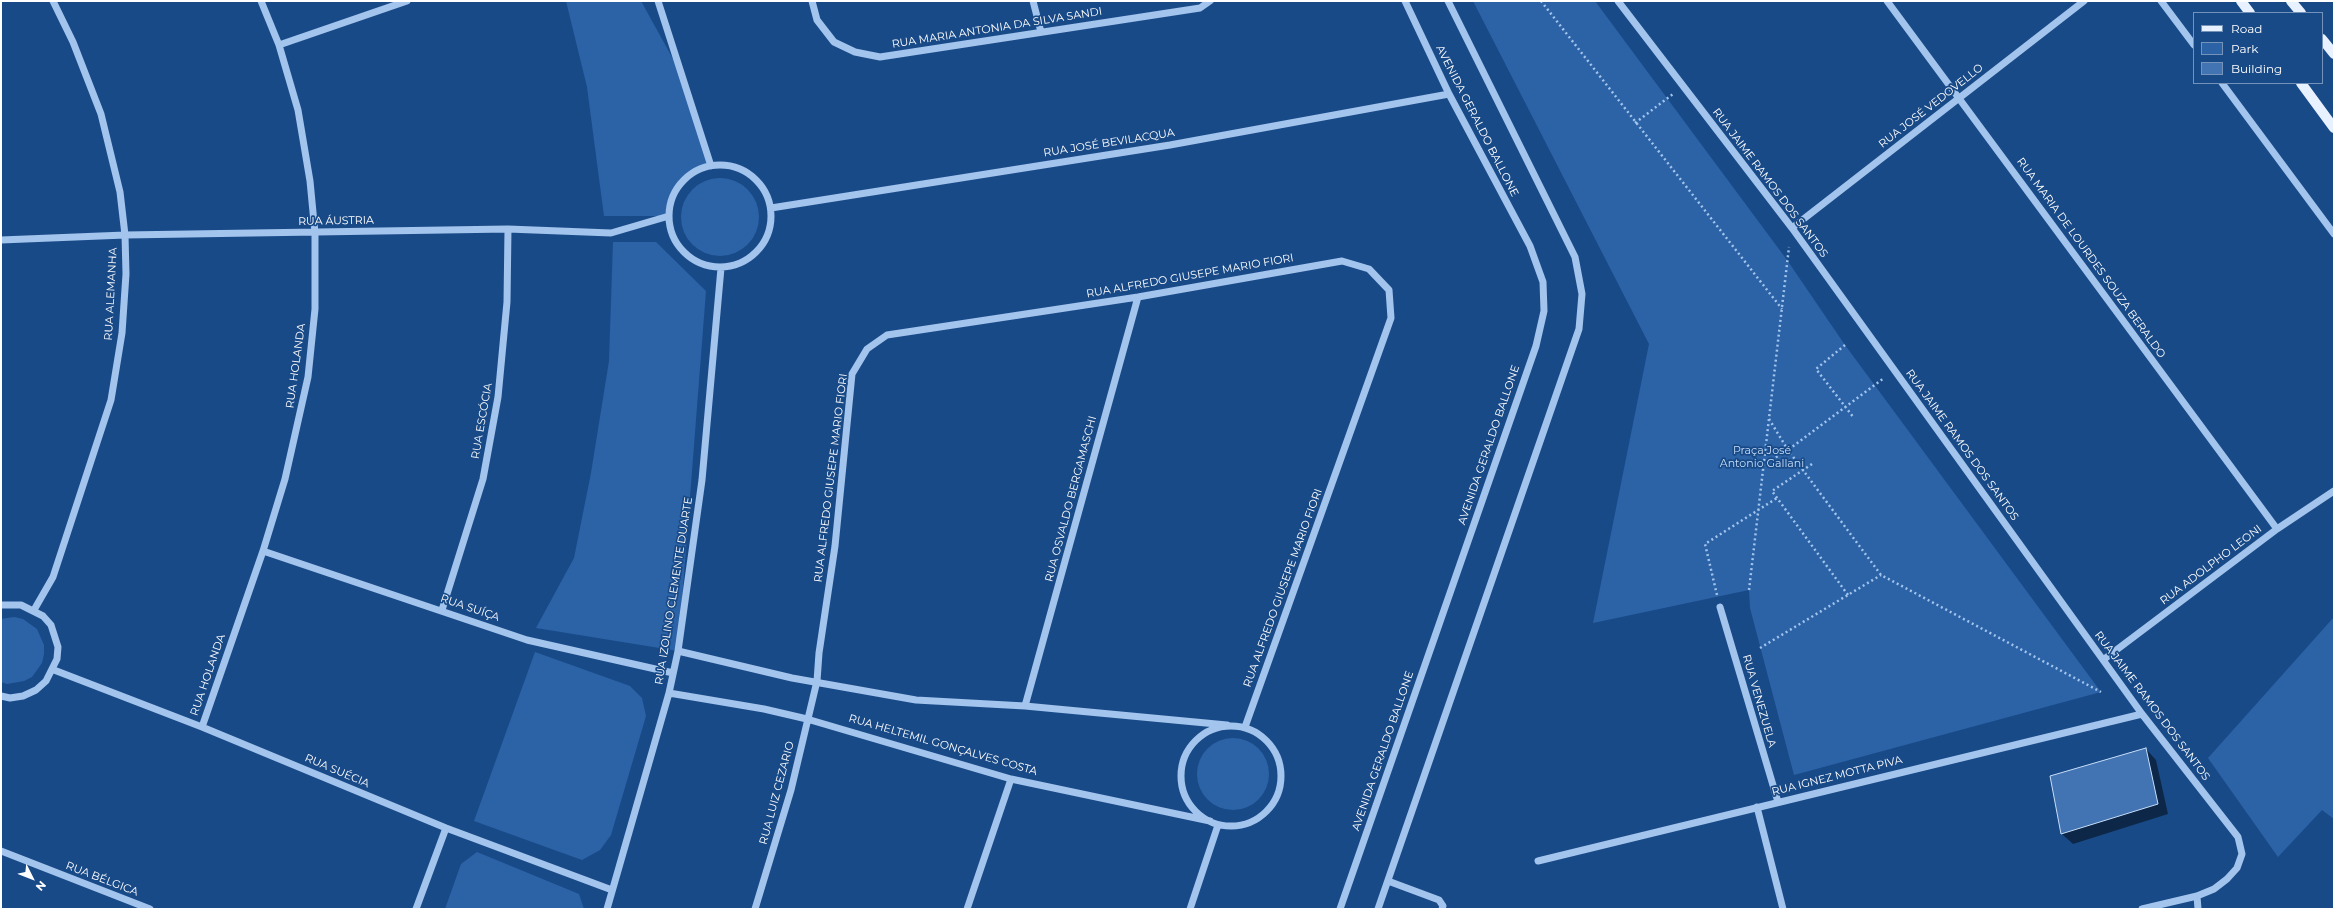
<!DOCTYPE html>
<meta charset="utf-8">
<style>
body{margin:0}
#map{position:relative;width:2335px;height:910px;overflow:hidden;background:#194a88;font-family:Montserrat,sans-serif}
canvas{display:block}
.frame{position:absolute;inset:0;border:2px solid #fff;pointer-events:none}
.legend{position:absolute;left:2193px;top:12px;width:130px;height:72px;box-sizing:border-box;background:#194a88;border:1px solid #7592b8;margin:0;padding:5px 7px;list-style:none;font-size:12px;color:#fff}
.legend li{display:flex;align-items:center;gap:8px;height:20px}
.legend b{width:20px;border:1px solid #7592b8}
.north{position:absolute;left:12px;top:858px;width:40px;height:40px;-webkit-text-stroke:3px #194a88;paint-order:stroke;rotate:132deg;font-size:11px;font-weight:700;line-height:16px;text-align:center;color:#fff}
.north::after{content:'';display:block;margin:auto;width:14px;height:18px;background:#fff;clip-path:polygon(50% 0,100% 100%,50% 72%,0 100%)}
</style>
<div id="map">
<canvas width="2335" height="910"></canvas>
<div class="frame"></div>
<ul class="legend">
<li><b style="height:5px;background:#e8f1ff"></b>Road</li>
<li><b style="height:11px;background:#2c63a7"></b>Park</li>
<li><b style="height:11px;background:#4273b2"></b>Building</li>
</ul>
<div class="north">N</div>
</div>
<script>
const ctx = document.querySelector('canvas').getContext('2d');
ctx.lineJoin = 'round';
function fill(path, color) { ctx.fillStyle = color; ctx.fill(path, 'evenodd'); }
const poly = rows => new Path2D(rows.map(r => 'M' + r).join(''));
function strokePath(path, color, width, dash) { ctx.strokeStyle = color; ctx.lineWidth = width; ctx.lineCap = dash ? 'butt' : 'round'; ctx.setLineDash(dash || []); ctx.stroke(path); }
function drawText(font, color, halo, rows, align = 'center') {
  ctx.font = font + ' Montserrat,sans-serif'; ctx.lineWidth = 3.5; ctx.setLineDash([]); ctx.textBaseline = 'middle'; ctx.strokeStyle = halo; ctx.fillStyle = color; for (const [text, x, y, turn = 0] of rows) {
    ctx.save(); ctx.translate(x, y); ctx.rotate((+turn || 0) * Math.PI / 180); ctx.textAlign = isNaN(turn) ? turn : align; if (halo) ctx.strokeText(text, 0, 0); ctx.fillText(text, 0, 0); ctx.restore();
  }
}
fill(poly([
 [566,1,641,1,683,77,711,166,689,175,679,187,671,201,669,216,604,216,587,87],
 [1473,1,1595,1,1787,260,1845,345,2101,692,1794,775,1750,608,1749,590,1593,623,1649,344],
 '681 217a39 39 0 1 1 78 0a39 39 0 1 1-78 0Z',
 [613,242,656,242,706,291,678,651,536,628,574,558,591,473,609,361],
 [14,617,23,619,37,629,44,645,44,654,42,663,32,677,24,681,7,684,1,682,1,619],
 [2334,617,2334,819,2322,810,2278,857,2208,758],
 [535,652,630,686,642,698,646,716,611,835,600,850,582,860,474,821],
 '1197 774a36 36 0 1 1 72 0a36 36 0 1 1-72 0Z',
 [477,852,579,894,584,909,445,909,461,864]
]), '#2c63a7');
fill(poly([
 [2146,749,2156,760,2168,814,2073,844,2062,834,2051,776]
]), '#0007');
const building = poly([
 [2146,748,2158,804,2061,834,2050,776,2146,748]
]);
fill(building, '#4273b2');
strokePath(building, '#c7def9', 1);
strokePath(poly([
 [1541,1,1782,309],
 [1635,123,1673,94],
 [1845,345,1816,369,1854,418],
 [1769,419,1788,450,1881,575,2101,692],
 [1812,464,1772,491,1848,595],
 [1763,465,1788,450,1884,378],
 [1749,590,1789,247],
 [1717,595,1705,544,1777,498],
 [1760,648,1881,575]
]), '#a2c4ed', 2.5, [2, 3]);
strokePath(poly([
 [658,1,711,166],
 [812,1,817,20,834,42,855,52,880,57,1200,8,1210,1],
 [1033,1,1041,32],
 [1618,1,1792,228,2142,714,2238,837,2242,854,2237,868,2227,879,2214,889,2197,896,2142,909],
 [1887,1,2277,529],
 [2161,1,2194,45],
 [279,45,407,1],
 [2222,83,2334,234],
 '669 216a51 51 0 1 1 102 0a51 51 0 1 1-102 0Z',
 [771,208,1170,145,1449,94],
 [1792,228,2084,1],
 [1,240,125,235,508,229,611,233,669,216],
 [263,551,527,640,673,673],
 [1,605,21,605,43,616,51,625,58,647,57,659,46,681,36,690,23,696,10,698,1,696],
 [1720,607,1778,802],
 [34,610,53,577,111,400,122,333,126,274,125,235,120,192,101,114,73,42,53,1],
 [442,610,483,479,498,397,507,302,508,229],
 [678,651,792,678,916,700,1025,706,1227,725],
 [2103,660,2277,529,2334,491],
 [54,670,202,727,446,828,612,890],
 [669,693,764,709,807,719,1011,779,1210,821],
 [1025,706,1138,297],
 '1181 776a50 50 0 1 1 100 0a50 50 0 1 1-100 0Z',
 [202,727,263,551,285,479,308,377,315,309,315,233,310,181,298,110,279,45,261,1],
 [1757,807,1783,909],
 [1,851,150,909],
 [1538,861,2142,714],
 [1388,881,1439,900,1443,906,1442,909],
 [2197,896,2198,909],
 [416,909,446,828],
 [607,909,669,693,678,651,702,480,721,268],
 [755,909,791,790,817,681,819,653,835,546,852,374,867,349,887,335,1138,297,1342,261,1369,269,1389,290,1391,318,1245,727],
 [967,909,1011,779],
 [1190,909,1218,825],
 [1340,909,1536,346,1544,311,1543,282,1530,246,1449,94,1405,1],
 [1378,909,1579,329,1582,294,1575,257,1448,1]
]), '#a2c4ed', 7);
strokePath(poly([
 [2241,1,2250,13],
 [2291,1,2301,13],
 [2322,39,2334,54],
 [2301,83,2334,128]
]), '#e8f1ff', 10);
drawText('11px', '#fff', '#194a88', [
 ["RUA MARIA ANTONIA DA SILVA SANDI",997,28,-9],
 ["RUA JOSÉ VEDOVELLO",1931,106,-38],
 ["AVENIDA GERALDO BALLONE",1477,121,63],
 ["RUA JOSÉ BEVILACQUA",1109,143,-9],
 ["RUA JAIME RAMOS DOS SANTOS",1770,183,53],
 ["RUA ÁUSTRIA",336,221,-1],
 ["RUA MARIA DE LOURDES SOUZA BERALDO",2091,258,54],
 ["RUA ALFREDO GIUSEPE MARIO FIORI",1190,276,-10],
 ["RUA ALEMANHA",111,294,-87],
 ["RUA HOLANDA",296,366,-82],
 ["RUA ESCÓCIA",482,421,-80],
 ["AVENIDA GERALDO BALLONE",1489,445,-71],
 ["RUA JAIME RAMOS DOS SANTOS",1962,445,54],
 ["RUA ALFREDO GIUSEPE MARIO FIORI",831,478,-83],
 ["RUA OSVALDO BERGAMASCHI",1071,499,-75],
 ["RUA ADOLPHO LEONI",2211,565,-37],
 ["RUA ALFREDO GIUSEPE MARIO FIORI",1283,588,-70],
 ["RUA IZOLINO CLEMENTE DUARTE",674,591,-81],
 ["RUA SUÍÇA",470,608,19],
 ["RUA HOLANDA",208,675,-71],
 ["RUA VENEZUELA",1759,701,74],
 ["RUA JAIME RAMOS DOS SANTOS",2152,706,53],
 ["RUA HELTEMIL GONÇALVES COSTA",943,745,16],
 ["AVENIDA GERALDO BALLONE",1383,751,-71],
 ["RUA SUÉCIA",337,771,23],
 ["RUA IGNEZ MOTTA PIVA",1837,776,-14],
 ["RUA LUIZ CEZARIO",777,793,-75],
 ["RUA BÉLGICA",102,879,21]
]);
drawText('11px', '#c7def9', '#194a88', [
 ["Praça José",1762,451],
 ["Antonio Gallani",1762,464]
]);
</script>
